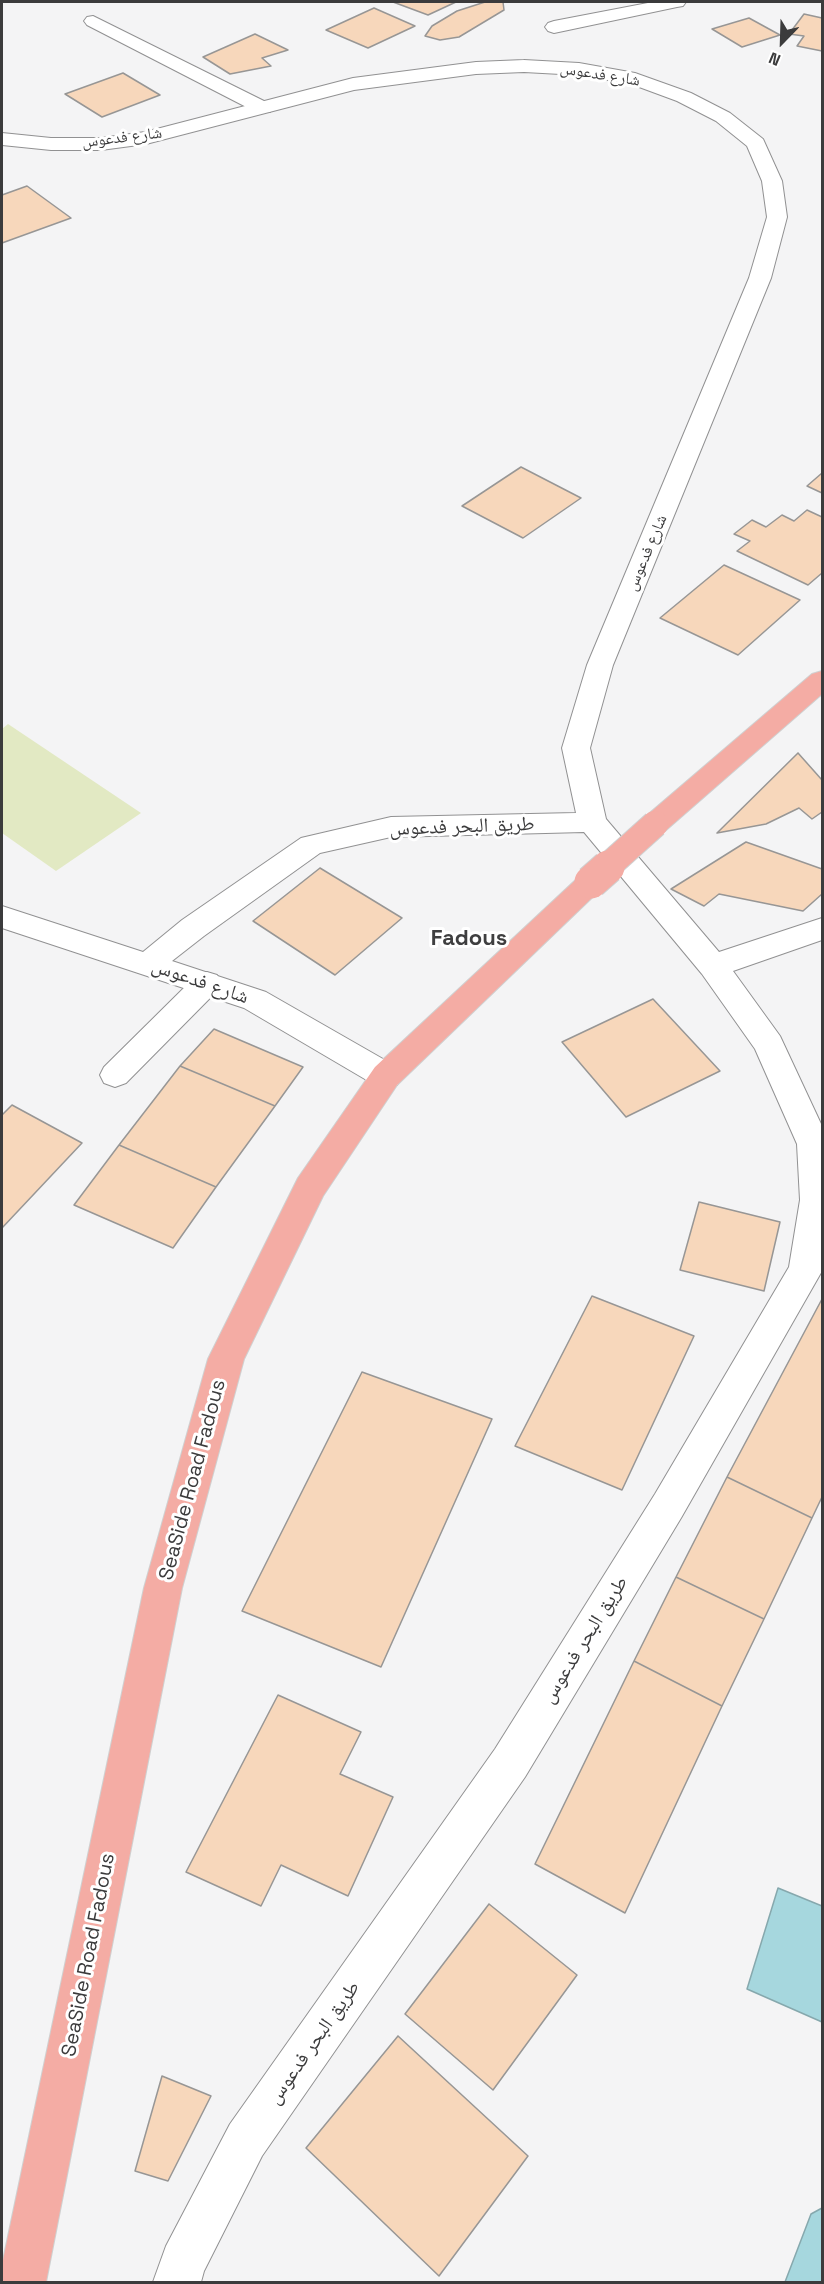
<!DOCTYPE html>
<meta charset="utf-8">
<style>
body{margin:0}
#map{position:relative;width:824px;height:2284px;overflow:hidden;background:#f4f4f5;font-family:"Space Grotesk",sans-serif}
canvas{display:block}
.frame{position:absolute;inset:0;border:3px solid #3b3b3c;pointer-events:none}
.north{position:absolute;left:752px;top:12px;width:60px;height:60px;-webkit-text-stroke:4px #fff;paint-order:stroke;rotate:203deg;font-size:16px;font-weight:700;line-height:24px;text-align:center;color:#3b3b3c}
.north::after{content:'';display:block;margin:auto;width:21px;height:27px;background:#3b3b3c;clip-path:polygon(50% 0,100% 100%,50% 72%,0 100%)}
</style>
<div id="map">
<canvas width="824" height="2284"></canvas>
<div class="frame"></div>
<div class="north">N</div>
</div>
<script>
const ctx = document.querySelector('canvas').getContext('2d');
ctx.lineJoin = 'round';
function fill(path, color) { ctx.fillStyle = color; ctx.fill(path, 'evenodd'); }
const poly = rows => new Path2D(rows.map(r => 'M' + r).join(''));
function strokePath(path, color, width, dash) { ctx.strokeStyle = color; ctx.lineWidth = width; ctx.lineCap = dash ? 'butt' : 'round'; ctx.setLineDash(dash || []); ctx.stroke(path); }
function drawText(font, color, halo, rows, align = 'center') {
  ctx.font = font + ' "Space Grotesk","Noto Naskh Arabic",sans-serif'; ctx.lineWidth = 6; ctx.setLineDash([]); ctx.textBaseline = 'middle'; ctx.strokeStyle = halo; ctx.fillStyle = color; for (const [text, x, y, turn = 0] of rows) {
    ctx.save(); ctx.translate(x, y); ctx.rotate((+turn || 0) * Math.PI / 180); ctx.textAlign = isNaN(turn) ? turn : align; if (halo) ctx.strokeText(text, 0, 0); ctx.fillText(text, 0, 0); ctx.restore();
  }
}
fill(poly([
 [8,724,141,813,56,871,2,833,2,729]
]), '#e2e9c3');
const water = poly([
 [778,1888,822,1906,822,2022,747,1989,778,1888],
 [822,2208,822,2282,785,2282,811,2214,822,2208]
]);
fill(water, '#a6d7de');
strokePath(water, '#86a8ad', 1.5);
const building = poly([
 [393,2,456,2,428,15,393,2],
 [485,2,503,2,504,10,459,37,440,40,425,36,432,26,457,11,485,2],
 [374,8,415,26,368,48,326,30,374,8],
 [804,14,822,18,822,51,797,46,804,36,789,34,804,14],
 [749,18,780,35,742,47,712,29,749,18],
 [255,34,288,50,262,58,271,66,230,74,203,57,255,34],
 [123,73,160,95,102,117,65,94,123,73],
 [27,186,71,218,2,243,2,195,27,186],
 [521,467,581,498,523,538,462,506,521,467],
 [822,473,822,493,807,486,822,473],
 [807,510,822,517,822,573,808,585,737,551,750,541,734,534,752,520,766,527,782,515,794,521,807,510],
 [724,565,800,600,738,655,660,618,724,565],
 [798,753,822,780,822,812,812,819,799,808,766,824,717,833,798,753],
 [746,842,822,869,822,894,803,911,719,894,704,906,671,889,746,842],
 [320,868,402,918,335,975,253,921,320,868],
 [653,999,720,1071,626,1117,562,1042,653,999],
 [214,1029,303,1067,275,1106,180,1066,214,1029],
 [180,1066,275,1106,216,1187,119,1145,180,1066],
 [12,1105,82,1143,2,1228,2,1115,12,1105],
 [119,1145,216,1187,173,1248,74,1205,119,1145],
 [699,1202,780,1222,764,1291,680,1270,699,1202],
 [592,1296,694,1336,622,1490,515,1446,592,1296],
 [822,1299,822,1497,812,1518,727,1477,822,1299],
 [362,1372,492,1419,381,1667,242,1611,362,1372],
 [727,1477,812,1518,764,1619,676,1577,727,1477],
 [676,1577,764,1619,722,1706,634,1661,676,1577],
 [634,1661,722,1706,625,1913,535,1864,634,1661],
 [278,1695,361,1732,340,1774,393,1797,348,1896,281,1865,261,1906,186,1872,278,1695],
 [489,1904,577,1975,493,2090,405,2014,489,1904],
 [398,2036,528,2156,439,2276,306,2148,398,2036],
 [162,2076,211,2096,168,2181,135,2171,162,2076]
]);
fill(building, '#f7d7bb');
strokePath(building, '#979695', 1.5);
const service = poly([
 [93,16,270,104,272,108,270,112,256,112,87,25,84,21,87,17,93,16],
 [207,972,217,975,222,983,217,991,126,1083,115,1087,104,1083,100,1075,104,1067,197,975,207,972]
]);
const minor = poly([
 [653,2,686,2,683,6,677,7,554,33,548,31,545,27,548,23,554,21,653,2],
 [524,60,579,63,635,73,691,93,730,113,763,139,782,181,787,217,771,278,613,665,590,748,606,819,719,952,822,918,822,940,733,971,780,1036,822,1126,822,1271,681,1518,525,1777,262,2156,204,2271,201,2282,153,2282,166,2246,230,2124,495,1749,655,1494,789,1267,800,1200,797,1144,755,1049,702,974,584,832,391,837,320,853,204,936,172,961,266,992,397,1067,402,1076,397,1085,386,1088,375,1085,244,1008,2,928,2,906,143,952,182,920,301,838,391,817,576,813,562,748,587,665,749,278,767,217,762,181,747,146,716,121,677,101,631,84,579,75,524,72,476,74,354,90,146,144,101,150,51,150,2,145,2,133,51,138,101,138,145,132,353,78,476,62,524,60]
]);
const primary = poly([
 [822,671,822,694,665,831,655,834,645,831,641,824,645,817,812,674,822,671],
 [591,872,601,875,606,882,601,889,397,1085,323,1196,244,1359,182,1588,46,2282,2,2282,2,2265,144,1588,208,1359,298,1178,375,1067,581,875,591,872]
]);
strokePath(service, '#919192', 2);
strokePath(minor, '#919192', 2);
strokePath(primary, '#d0d0d0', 2);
fill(service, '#fff');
fill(minor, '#fff');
fill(primary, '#f4aca4');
const primaryBridgeFar1 = poly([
 [606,868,655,824]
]);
const primaryBridge = poly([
 [591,882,608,867]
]);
strokePath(primaryBridgeFar1, '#d0d0d0', 28, []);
strokePath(primaryBridge, '#d0d0d0', 35, []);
strokePath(primaryBridgeFar1, '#f4aca4', 26);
strokePath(primaryBridge, '#f4aca4', 33);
drawText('16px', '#3b3b3c', '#fff', [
 ["شارع فدعوس",600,75,9],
 ["شارع فدعوس",122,138,-7],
 ["شارع فدعوس",647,553,-67]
]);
drawText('20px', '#3b3b3c', '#fff', [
 ["طريق البحر فدعوس",462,827,-2],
 ["شارع فدعوس",200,982,19],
 ["SeaSide Road Fadous",193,1480,-75],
 ["طريق البحر فدعوس",585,1640,-58],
 ["SeaSide Road Fadous",89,1955,-79],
 ["طريق البحر فدعوس",314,2043,-55]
]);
drawText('bold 22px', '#3f3f40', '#fff', [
 ["Fadous",469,939]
]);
</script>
